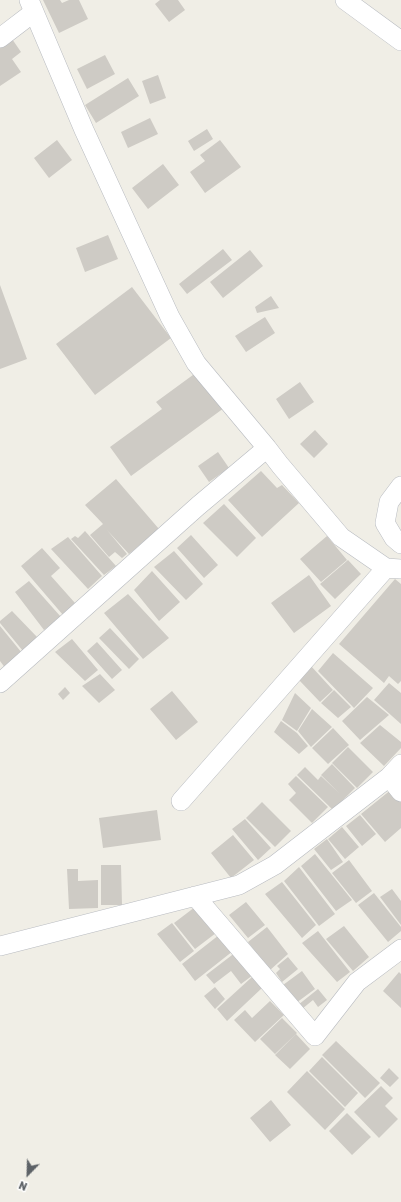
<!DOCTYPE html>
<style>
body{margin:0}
#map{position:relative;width:401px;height:1202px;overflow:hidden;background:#f0eee6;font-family:Rubik,sans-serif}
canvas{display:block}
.north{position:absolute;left:8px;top:1154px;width:40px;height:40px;-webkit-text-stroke:3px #fff;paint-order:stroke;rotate:203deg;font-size:11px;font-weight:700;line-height:16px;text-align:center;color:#5d6267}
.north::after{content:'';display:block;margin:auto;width:14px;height:18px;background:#5d6267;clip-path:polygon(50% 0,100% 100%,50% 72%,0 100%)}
</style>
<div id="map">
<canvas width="401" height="1202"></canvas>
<div class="north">N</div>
</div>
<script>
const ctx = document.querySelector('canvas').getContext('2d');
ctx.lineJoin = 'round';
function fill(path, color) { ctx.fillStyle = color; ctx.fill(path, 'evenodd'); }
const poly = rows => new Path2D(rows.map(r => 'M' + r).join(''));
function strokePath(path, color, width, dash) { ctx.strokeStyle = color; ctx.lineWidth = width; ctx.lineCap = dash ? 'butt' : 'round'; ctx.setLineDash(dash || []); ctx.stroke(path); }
fill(poly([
 [43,0,60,0,62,3,69,0,79,0,88,19,59,33],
 [160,0,178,0,185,10,169,22,155,4],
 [10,36,21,52,12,59,21,72,0,86,0,43],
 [105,55,115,74,87,89,77,69],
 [158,75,166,98,150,104,142,81],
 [128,78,139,96,96,123,85,105],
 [150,118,158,134,128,148,121,132],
 [207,129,213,139,194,151,188,141],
 [57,140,72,160,49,178,34,158],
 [220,140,241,167,205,193,190,172,205,161,200,155],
 [163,164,179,185,148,209,132,188],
 [108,235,118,259,85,272,76,248],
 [223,249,232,260,187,294,179,284],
 [250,250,263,266,223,298,210,282],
 [0,285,27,359,0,369],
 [132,287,171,338,95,395,56,344],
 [271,296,279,308,257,313,255,307],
 [265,317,275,333,246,352,235,336],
 [197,372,224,408,131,476,110,447,162,409,156,402],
 [300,382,314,402,289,419,276,399],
 [315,430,328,444,314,458,300,444],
 [218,452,229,468,209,482,198,466],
 [261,471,277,488,282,485,299,503,262,537,228,500],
 [116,479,159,529,129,554,107,530,127,554,122,558,115,552,109,557,90,535,103,524,85,505],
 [224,504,256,538,237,557,203,523],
 [85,531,116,566,104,575,71,539,75,536,78,538],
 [191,535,218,565,204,578,177,548],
 [327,536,347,560,321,582,300,559],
 [68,537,102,576,88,589,51,549],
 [42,548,60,568,51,576,75,603,63,615,21,566],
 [174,551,203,584,186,600,154,567],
 [348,560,361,574,335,599,320,584],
 [152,571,180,602,159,621,134,590],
 [309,575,331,606,294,633,271,603],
 [395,579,401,584,401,640,391,632,401,640,401,681,398,684,389,676,384,683,339,644],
 [29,581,61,617,44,630,15,592],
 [128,594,169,638,143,659,104,613],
 [12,611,38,638,23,651,0,623,0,621],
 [0,626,22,653,6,669,0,661],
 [110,628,139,659,129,669,99,638],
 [72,639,98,670,85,681,55,652],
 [97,642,122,670,112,679,87,651],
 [333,653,373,688,354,708,318,671],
 [311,666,333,690,320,702,299,680],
 [100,674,115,690,99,703,82,686],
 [389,683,401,693,401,724,374,700],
 [65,687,70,693,63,700,58,694],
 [334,690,351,707,338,718,321,703],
 [172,691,198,722,176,740,150,709],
 [295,693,311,708,297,731,282,720],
 [367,697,389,715,360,740,342,721],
 [312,709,332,727,311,747,298,731],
 [281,721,297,733,308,746,299,754,274,732],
 [380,725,401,742,401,748,384,766,360,743],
 [333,728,349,745,328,764,312,748],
 [348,747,373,772,357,788,332,763],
 [332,764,355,788,333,810,297,775,305,767,318,780,321,776,339,793,321,775],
 [296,776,328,807,312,823,289,800,296,793,288,784],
 [392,789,401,799,401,828,385,842,361,814],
 [262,802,291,831,275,847,246,818],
 [157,810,161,840,103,848,99,818],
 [360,815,376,834,362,846,346,826],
 [245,819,271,848,258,860,232,829],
 [342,827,359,847,345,859,328,839],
 [233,835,254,860,231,878,211,853],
 [327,839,343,862,331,870,314,849],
 [315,854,352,900,336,911,301,866],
 [349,860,372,891,356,903,332,873],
 [101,865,121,865,122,905,101,905],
 [299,867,335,914,319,926,284,881],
 [67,869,78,869,78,881,98,880,98,908,69,909],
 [282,882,316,925,302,938,265,894],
 [392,889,401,901,401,925,380,897],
 [374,893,401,927,401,931,388,942,358,905],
 [246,902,265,925,248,938,229,915],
 [195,907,216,933,195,949,174,923],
 [172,923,194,951,180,962,157,934],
 [344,926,369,957,353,971,326,939],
 [267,927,288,954,269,971,248,942],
 [318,931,350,972,337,982,302,943],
 [219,935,233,951,195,981,182,964],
 [236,952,253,975,241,984,231,971,214,984,206,975],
 [288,957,298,969,282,982,276,973,280,969,277,966],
 [302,971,315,989,296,1003,283,985],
 [399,972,401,974,401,1008,383,991],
 [252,977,262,988,227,1021,217,1009],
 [215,987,225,999,215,1009,204,996],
 [318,989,327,1000,318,1007,313,1000,302,1009,298,1005],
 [270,1001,284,1015,255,1042,234,1020,245,1010,252,1018],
 [282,1018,297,1033,275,1054,260,1039],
 [296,1034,310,1049,290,1069,275,1055],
 [336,1041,380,1083,365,1098,322,1055],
 [322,1057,358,1093,345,1107,309,1071],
 [389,1068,399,1078,390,1087,380,1078],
 [307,1071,345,1109,325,1130,287,1092],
 [381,1086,393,1098,385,1106,398,1119,379,1138,354,1112],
 [271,1100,291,1125,270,1142,250,1118],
 [347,1113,371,1137,352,1155,329,1131]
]), '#cecbc5');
const minor = poly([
 [29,0,84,130,170,317,196,363,267,448,280,465,341,537,386,568,401,569],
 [345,0,401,41],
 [0,38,34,12],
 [401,486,389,502,385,523,394,538,401,544],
 [0,683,198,506,267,448],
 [389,777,401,792],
 [181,801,386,568],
 [195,896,315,1036,357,982,401,949],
 [0,946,239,885,275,865,389,777,401,764]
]);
strokePath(minor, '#b8bbc0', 20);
strokePath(minor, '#fff', 19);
</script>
